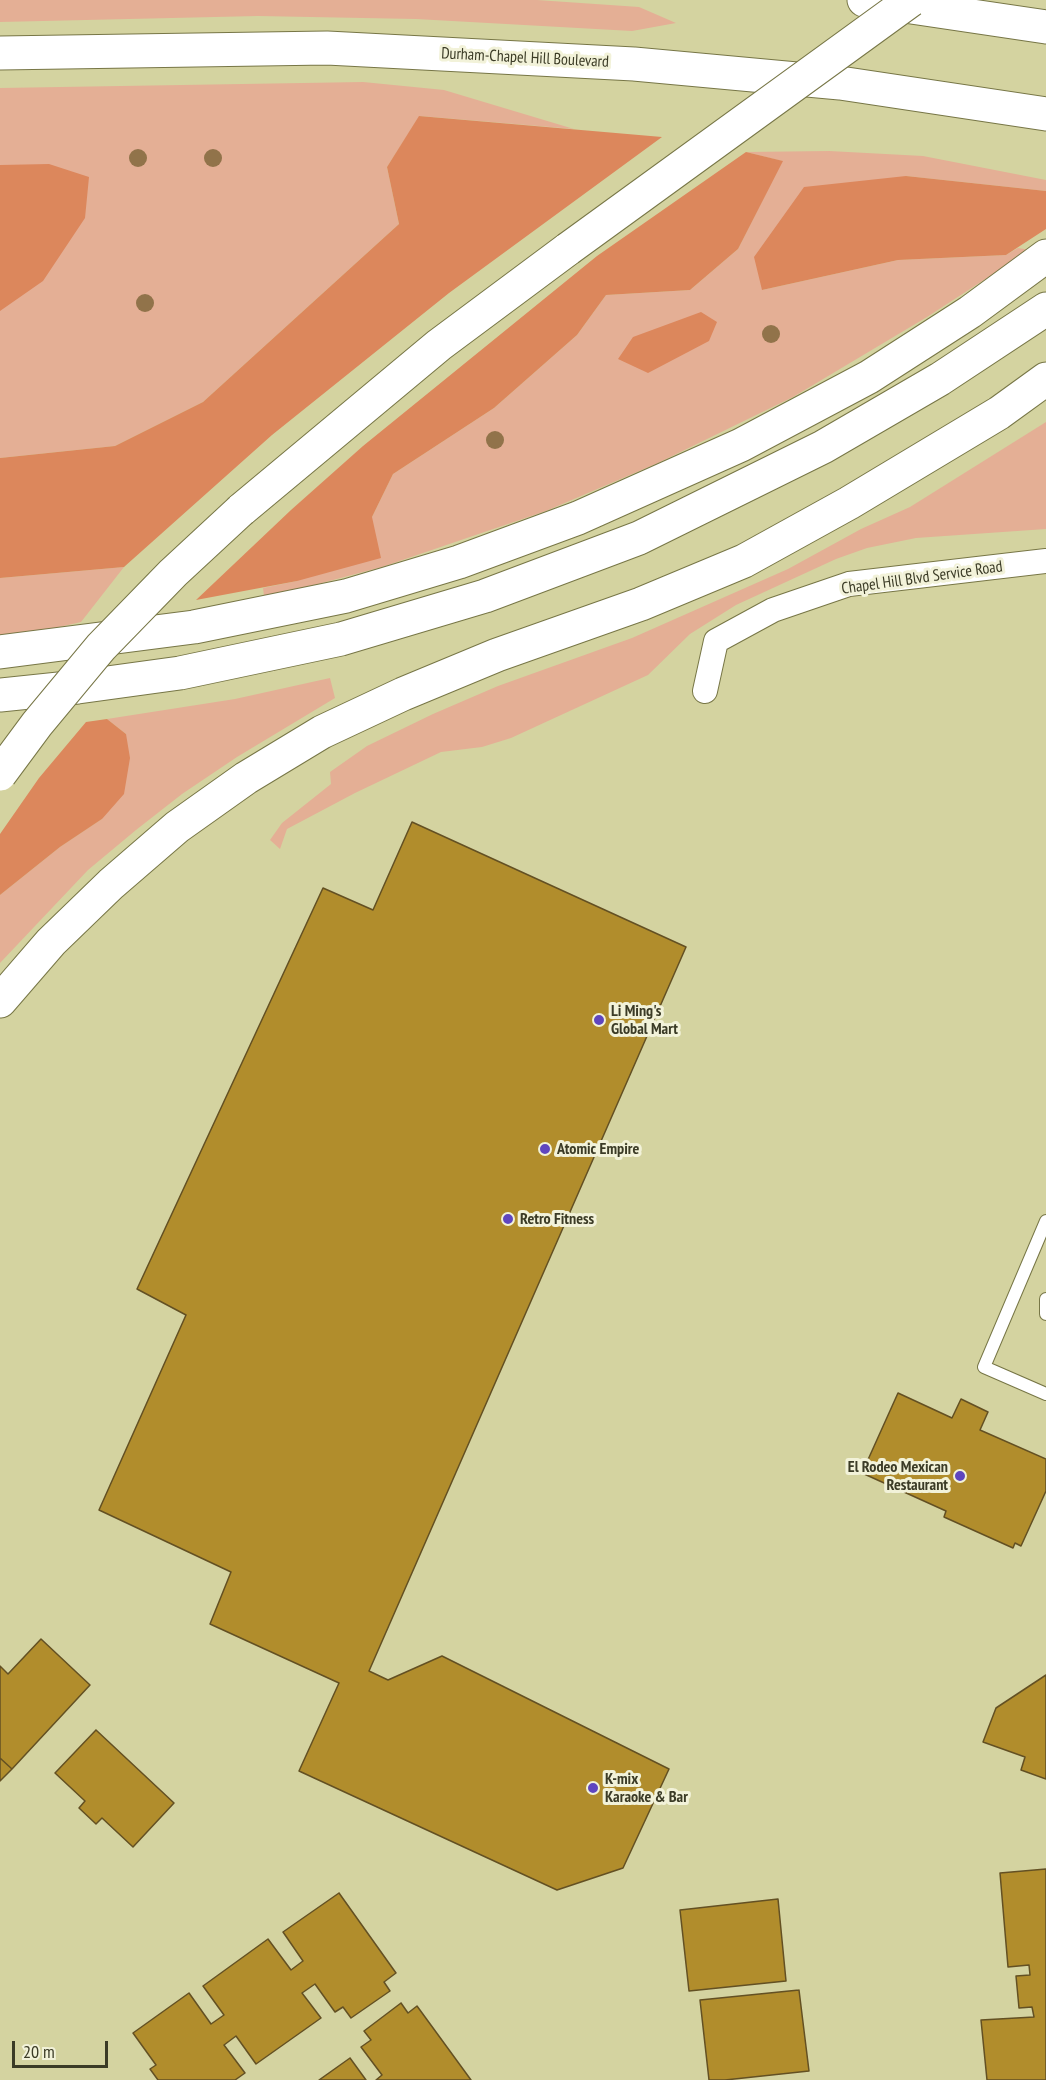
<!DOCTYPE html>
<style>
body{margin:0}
#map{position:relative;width:1046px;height:2080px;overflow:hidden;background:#d4d3a0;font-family:"PT Sans Narrow",sans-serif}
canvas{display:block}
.scale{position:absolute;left:12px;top:2041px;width:96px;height:27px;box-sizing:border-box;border:3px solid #3b3b26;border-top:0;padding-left:8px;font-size:18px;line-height:21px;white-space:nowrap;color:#3b3b26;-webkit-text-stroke:4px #f2f2d9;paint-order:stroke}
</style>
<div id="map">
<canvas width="1046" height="2080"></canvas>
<div class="scale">20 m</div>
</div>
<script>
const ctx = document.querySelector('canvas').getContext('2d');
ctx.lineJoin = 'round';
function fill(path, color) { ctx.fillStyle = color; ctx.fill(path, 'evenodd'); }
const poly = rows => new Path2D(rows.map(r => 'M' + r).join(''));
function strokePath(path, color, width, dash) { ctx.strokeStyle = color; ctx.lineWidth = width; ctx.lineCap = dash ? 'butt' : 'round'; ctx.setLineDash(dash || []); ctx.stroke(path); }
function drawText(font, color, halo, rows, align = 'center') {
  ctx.font = font + ' "PT Sans Narrow",sans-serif'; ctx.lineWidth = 6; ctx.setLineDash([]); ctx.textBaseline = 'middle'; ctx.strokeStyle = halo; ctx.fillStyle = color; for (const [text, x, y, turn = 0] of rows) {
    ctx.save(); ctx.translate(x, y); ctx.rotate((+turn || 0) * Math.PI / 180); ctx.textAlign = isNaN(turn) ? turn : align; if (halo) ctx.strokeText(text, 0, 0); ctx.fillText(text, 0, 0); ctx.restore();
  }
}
fill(poly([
 [0,0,537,0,639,7,676,23,632,31,416,19,258,16,0,22],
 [363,82,444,90,574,129,420,116,387,167,399,224,203,402,115,446,0,458,0,88],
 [829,151,923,156,1046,180,1046,191,906,176,762,290,898,260,1006,255,1018,248,1030,250,927,317,793,397,658,463,546,511,382,567,303,588,264,596,263,588,297,581,372,517,393,474,494,408,577,335,606,295,690,290,738,249,782,161,746,152],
 [1046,422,1046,529,916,538,867,548,836,559,736,605,690,634,648,675,511,738,482,747,441,752,355,793,287,829,280,849,270,840,282,823,331,784,330,772,367,746,433,714,498,686,632,638,788,569,861,529,910,507],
 [124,567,81,622,33,633,0,636,0,578],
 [330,678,335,698,237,757,182,794,136,830,88,870,0,963,0,895,60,847,102,819,126,734,107,719,235,699]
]), '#e4af95');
fill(poly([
 [419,116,662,137,449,293,272,435,124,567,0,578,0,458,115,446,203,402,399,224,387,167],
 [746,152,783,161,738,249,690,290,606,295,577,335,494,408,393,474,372,517,381,558,297,581,196,600,291,510,363,446,597,256],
 [49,164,89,177,85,218,43,281,0,311,0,165],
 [906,176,1046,191,1046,229,1006,255,898,260,762,290,754,257,804,187],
 [701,312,717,322,709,341,648,373,618,359,633,337],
 [107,719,126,734,130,758,124,794,102,819,60,847,0,895,0,834,39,778,86,722]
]), '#dc875c');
const building = poly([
 [412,822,686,947,369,1671,388,1680,442,1656,669,1769,623,1868,557,1890,299,1771,339,1683,210,1624,231,1572,99,1510,186,1315,137,1289,323,888,373,910,412,822],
 [898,1393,952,1418,961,1399,988,1412,980,1430,1046,1459,1046,1491,1021,1546,1015,1543,1013,1548,944,1517,946,1511,862,1473,898,1393],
 [41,1639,90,1685,12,1769,0,1758,0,1666,8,1674,41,1639],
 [1046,1675,1046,1779,1021,1770,1025,1757,983,1742,996,1708,1046,1675],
 [96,1730,174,1803,133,1847,102,1818,96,1824,79,1808,85,1801,55,1773,96,1730],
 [0,1758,12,1769,0,1781,0,1758],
 [1046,1869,1046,2080,987,2080,981,2020,1034,2017,1032,2007,1019,2008,1016,1976,1030,1975,1029,1965,1008,1967,1000,1873,1046,1869],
 [339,1893,396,1973,384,1982,390,1991,351,2018,343,2007,335,2012,315,1984,302,1993,321,2018,256,2064,236,2036,224,2045,245,2073,235,2080,158,2080,150,2069,156,2065,133,2033,189,1993,211,2024,224,2015,203,1986,268,1939,291,1970,303,1961,283,1932,339,1893],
 [778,1899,786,1981,689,1991,680,1910,778,1899],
 [799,1990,809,2071,725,2080,709,2080,700,2000,799,1990],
 [401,2003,408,2013,417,2006,471,2080,376,2080,382,2075,361,2047,371,2040,364,2031,401,2003],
 [350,2058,366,2080,319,2080,350,2058]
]);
fill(building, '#b18d2c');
strokePath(building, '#635023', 1.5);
const lane = poly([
 [1046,1221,984,1367,1046,1394],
 [1046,1299,1046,1314]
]);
const street = poly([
 [705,691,716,641,773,610,849,584,1046,561]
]);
const primary = poly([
 [864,0,1046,27],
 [0,53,327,48,634,64,840,83,1046,114]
]);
const highway = poly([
 [241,510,439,345,568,249],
 [0,652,194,627,346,596,459,562,578,518,741,445,869,377,970,312,1046,256],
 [0,695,78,687,180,673,341,639,485,596,639,538,823,447,940,379,1046,309],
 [0,1001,51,942,111,884,177,827,246,778,322,732,403,694,497,655,641,604,744,561,849,503,999,413,1046,379]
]);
strokePath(lane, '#777646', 14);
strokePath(street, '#777646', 26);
strokePath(primary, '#777646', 35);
strokePath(highway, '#777646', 35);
strokePath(lane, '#fff', 12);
strokePath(street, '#fff', 24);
strokePath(primary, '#fff', 33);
strokePath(highway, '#fff', 33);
const highwayBridge = poly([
 [568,249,911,0],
 [0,774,37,724,101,647,173,573,241,510]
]);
strokePath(highwayBridge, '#777646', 35, []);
strokePath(highwayBridge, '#fff', 33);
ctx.fillStyle = '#91734a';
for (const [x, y] of [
 [138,158],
 [213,158],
 [145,303],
 [771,334],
 [495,440]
]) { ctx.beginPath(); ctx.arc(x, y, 9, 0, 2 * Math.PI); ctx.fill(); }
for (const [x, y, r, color] of [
 [599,1020,6,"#5f46bf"],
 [545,1149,6,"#5f46bf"],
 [508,1219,6,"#5f46bf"],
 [960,1476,6,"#5f46bf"],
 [593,1788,6,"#5f46bf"]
]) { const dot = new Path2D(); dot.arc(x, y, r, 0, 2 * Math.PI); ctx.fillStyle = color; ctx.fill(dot); strokePath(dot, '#f2f2d9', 2); }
drawText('16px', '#3b3b26', '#f2f2d9', [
 ["Durham-Chapel Hill Boulevard",525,58,3],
 ["Chapel Hill Blvd Service Road",922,578,-8]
]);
drawText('bold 16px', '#3b3b26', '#f2f2d9', [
 ["Li Ming's",611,1011],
 ["Global Mart",611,1029],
 ["Atomic Empire",557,1149],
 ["Retro Fitness",520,1219],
 ["El Rodeo Mexican",948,1467,"right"],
 ["Restaurant",948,1485,"right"],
 ["K-mix",605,1779],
 ["Karaoke & Bar",605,1797]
], 'left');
</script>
